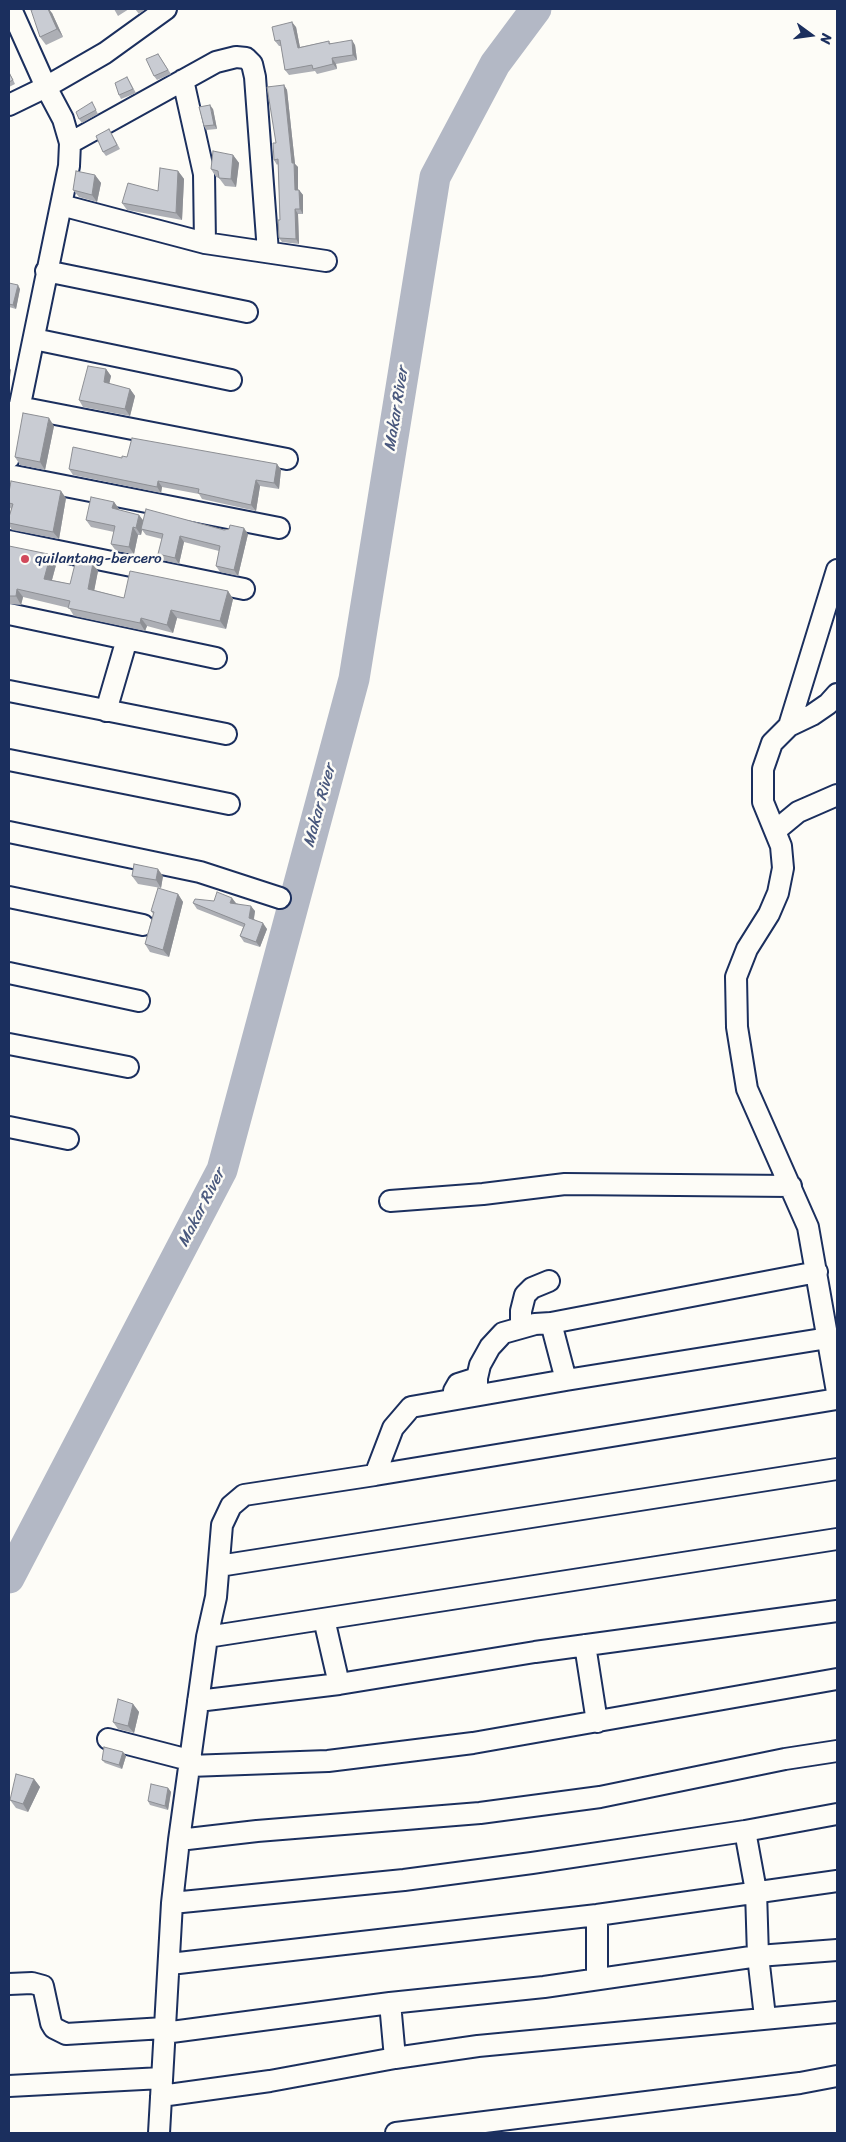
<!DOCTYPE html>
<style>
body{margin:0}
#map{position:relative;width:846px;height:2142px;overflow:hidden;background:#fdfcf7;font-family:Sriracha,sans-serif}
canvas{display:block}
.frame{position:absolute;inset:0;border:10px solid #1b2f5e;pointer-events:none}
.north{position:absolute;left:786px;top:10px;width:50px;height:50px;-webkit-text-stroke:4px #fdfcf7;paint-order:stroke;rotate:104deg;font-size:14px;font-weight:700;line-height:20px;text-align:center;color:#1b2f5e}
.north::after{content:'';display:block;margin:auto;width:18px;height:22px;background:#1b2f5e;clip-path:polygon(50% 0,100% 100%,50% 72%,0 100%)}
</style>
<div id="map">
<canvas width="846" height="2142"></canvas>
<div class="frame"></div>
<div class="north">N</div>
</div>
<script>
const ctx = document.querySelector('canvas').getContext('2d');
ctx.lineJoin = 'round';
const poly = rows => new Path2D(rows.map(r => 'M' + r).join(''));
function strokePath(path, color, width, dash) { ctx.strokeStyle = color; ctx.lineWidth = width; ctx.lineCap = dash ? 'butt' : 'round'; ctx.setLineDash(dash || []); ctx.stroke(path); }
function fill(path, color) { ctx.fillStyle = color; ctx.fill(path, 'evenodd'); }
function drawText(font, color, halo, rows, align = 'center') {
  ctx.font = font + ' Sriracha,sans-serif'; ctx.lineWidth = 5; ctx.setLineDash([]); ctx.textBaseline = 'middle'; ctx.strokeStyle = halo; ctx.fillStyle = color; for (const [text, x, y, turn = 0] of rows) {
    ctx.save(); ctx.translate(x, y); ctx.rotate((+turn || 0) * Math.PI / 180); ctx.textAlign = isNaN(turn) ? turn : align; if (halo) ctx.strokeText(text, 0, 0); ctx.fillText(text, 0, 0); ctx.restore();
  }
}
strokePath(poly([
 [9,1578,222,1170,354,679,435,177,495,64,536,9]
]), '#b3b8c5', 31);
const street = poly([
 [183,80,204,174,205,243],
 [9,105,46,87,105,53,166,9],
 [70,143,216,62,236,57,246,58,252,64,255,77,268,252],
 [61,205,205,243,326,261],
 [46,271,247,312],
 [34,339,231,380],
 [19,407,287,459],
 [9,458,69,166,70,143,63,119,46,87,11,9],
 [9,475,279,528],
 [9,541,244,589],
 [9,614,216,658],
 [9,691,226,734],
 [837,694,828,704,812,715,789,726,772,743,763,769,763,802,781,846,783,868,778,893,769,914,747,949,736,977,737,1027,747,1089,808,1227,837,1392],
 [106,711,127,639],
 [789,726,837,570],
 [9,760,229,804],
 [775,831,798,812,837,795],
 [9,832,200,872,280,898],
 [9,897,143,925],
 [9,973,139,1001],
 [9,1044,128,1067],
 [9,1127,68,1139],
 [390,1201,483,1194,565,1184,791,1186],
 [521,1327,521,1311,525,1295,532,1288,549,1281],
 [566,1380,828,1338],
 [477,1394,477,1378,480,1365,490,1347,503,1333,535,1324,551,1323],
 [453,1399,454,1391,458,1384,477,1378],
 [375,1475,837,1399],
 [219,1566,837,1469],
 [324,1619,339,1684],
 [207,1637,837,1539],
 [585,1645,597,1722],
 [198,1701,339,1684,535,1652,837,1611],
 [108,1739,189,1760],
 [189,1766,328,1761,473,1743,837,1679],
 [745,1831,756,1891,758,1956,765,2017],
 [179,1840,257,1831,480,1813,600,1797,785,1759,837,1751],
 [172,1903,404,1880,532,1863,745,1831,837,1814],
 [597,1915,597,1978],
 [170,1964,597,1915,837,1881],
 [9,1984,32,1983,43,1986,51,2023,54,2028,66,2034,164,2028],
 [390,2003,395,2058],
 [164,2033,390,2003,544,1987,758,1956,837,1950],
 [9,2086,162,2078],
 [161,2096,270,2081,395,2058,478,2046,837,2012],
 [159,2133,172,1903,179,1840,207,1637,216,1597,222,1525,231,1506,244,1495,375,1475,393,1428,411,1407,566,1380,551,1323,817,1272],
 [396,2133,800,2083,837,2076]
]);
strokePath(street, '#1b2f5e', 24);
strokePath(street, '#fdfcf7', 20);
fill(poly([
 [114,9,129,9,118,16],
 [135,9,146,9,139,14],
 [52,13,63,37,46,45,40,37],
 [296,27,300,47,329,41,330,43,355,45,357,60,336,64,337,69,317,74,315,71,289,75,285,70,281,46,279,46,275,41],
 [158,54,171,74,157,80,154,76],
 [9,71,15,84,9,87],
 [127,77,136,93,121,99,119,95],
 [284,85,287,90,295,164,298,167,298,190,299,190,303,195,303,214,298,214,299,244,282,242,279,238,280,220,278,164,277,165,274,160],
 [92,102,98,114,82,123,79,119],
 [213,109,217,129,206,130,204,126],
 [109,129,120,149,106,156,103,152],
 [233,155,239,163,236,187,225,186,219,178,216,177,211,169],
 [178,171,184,179,182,220,127,210,122,203,158,191],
 [95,175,101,183,97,202,79,197,73,190],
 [9,283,20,289,16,309,9,307],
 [106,369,111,376,109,384,130,389,135,396,130,416,83,407,79,400],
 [54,426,45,470,20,465,15,457],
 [127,457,277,464,281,470,279,489,260,486,256,511,202,499,199,494,162,487,161,493,73,475,69,469],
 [9,492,66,498,59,539,12,530,9,525,9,517,11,509,9,506],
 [114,502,119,509,119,510,139,515,143,520,224,530,248,534,238,576,220,572,216,566,219,551,184,542,179,564,162,560,158,554,162,539,146,535,142,530,141,535,138,535,134,554,116,551,111,544,114,532,91,527,86,520],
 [9,546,56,565,52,580,70,584,93,563,98,571,94,590,124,598,228,591,233,599,226,629,177,618,173,633,147,626,145,631,74,616,69,608,23,597,21,605,9,604],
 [132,876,163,876,161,888,138,884],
 [178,894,183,902,169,957,150,952,145,944,153,914,151,911],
 [193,903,236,903,255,911,254,919,267,929,260,947,244,942,240,936,243,927,197,909],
 [133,1704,139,1712,134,1733,118,1729,113,1722],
 [123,1752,126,1756,122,1769,105,1763,102,1760],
 [34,1779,40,1787,28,1812,16,1808,10,1800],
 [168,1788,171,1792,168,1810,150,1805,148,1801]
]), '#adafb5');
fill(poly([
 [48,9,49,9,52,13,63,37,57,29],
 [292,22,296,27,301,53,298,48],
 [352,40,355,45,357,60,353,55],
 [332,58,336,64,337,69,333,64],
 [284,85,287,90,295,164,298,167,298,195,295,190],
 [210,105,213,109,217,129,214,125],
 [233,155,239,163,236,187,231,179],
 [178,171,184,179,182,220,176,213],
 [95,175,101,183,97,202,92,195],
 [299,190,303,195,303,214,300,209],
 [295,209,298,214,299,244,296,239],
 [18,285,20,289,16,309,13,305],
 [9,367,11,370,9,384],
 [106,369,111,376,108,389,104,382],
 [130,389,135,396,130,416,125,409],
 [49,418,54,426,45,470,40,462],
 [277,464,281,470,279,489,274,483],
 [256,480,260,486,256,511,251,505],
 [158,481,162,487,161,493,157,487],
 [61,491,66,498,59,539,53,532],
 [114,502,119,509,117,516,112,508],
 [139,515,144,522,141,529,142,530,141,535,136,528],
 [133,527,138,535,134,554,129,547],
 [244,528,248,534,238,576,234,570],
 [180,536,184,542,179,564,175,558],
 [50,557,56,565,50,587,44,579],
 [93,563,98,571,93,597,88,589],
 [17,589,23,597,21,605,16,596],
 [228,591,233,599,226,629,220,621],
 [171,610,177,618,173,633,167,625],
 [141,618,147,626,145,631,140,623],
 [158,869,163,876,161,888,156,880],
 [178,894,183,902,169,957,163,950],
 [232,898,236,903,234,909,230,903],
 [251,906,255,911,253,923,249,918],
 [263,923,267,929,260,947,256,942],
 [133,1704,139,1712,134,1733,128,1726],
 [123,1752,126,1756,122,1769,119,1765],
 [34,1779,40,1787,28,1812,23,1804],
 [168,1788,171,1792,168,1810,165,1806]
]), '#8d8f94');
const building = poly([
 [36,9,48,9,57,29,40,37,31,10,36,9],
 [292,22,298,48,329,41,329,44,352,40,353,55,332,58,333,64,313,69,312,65,285,70,280,40,275,41,272,27,292,22],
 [158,54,168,70,154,76,146,59,158,54],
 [9,73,13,80,9,82,9,73],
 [127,77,133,89,119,95,115,83,127,77],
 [284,85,292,163,294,163,295,190,299,190,300,209,295,209,296,239,279,238,278,220,280,220,278,159,274,160,273,143,276,143,267,87,284,85],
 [92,102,96,110,79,119,76,112,92,102],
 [210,105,214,125,204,126,199,107,210,105],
 [109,129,117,145,103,152,96,136,109,129],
 [213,151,233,155,231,179,219,178,218,171,211,169,213,151],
 [160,168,178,171,176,213,122,203,128,183,158,191,160,168],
 [76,171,95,175,92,195,73,190,76,171],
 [9,283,18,285,13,305,9,304,9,283],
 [88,366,106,369,104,382,130,389,125,409,79,400,88,366],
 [23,413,49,418,40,462,15,457,23,413],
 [132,438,277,464,274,483,256,480,251,505,198,493,199,489,158,481,157,487,69,469,73,447,122,458,122,456,127,457,132,438],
 [11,481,61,491,53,532,9,523,9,517,13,504,9,503,9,492,11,481],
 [91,497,114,502,112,508,139,515,136,528,133,527,129,547,111,544,115,526,86,520,91,497],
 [146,509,224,530,229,529,230,525,244,528,234,570,216,566,220,546,180,536,175,558,158,554,163,534,141,529,146,509],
 [9,546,48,554,50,557,44,579,70,584,76,560,93,563,88,589,124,598,130,571,228,591,220,621,171,610,167,625,141,618,140,623,68,608,70,601,17,589,16,596,9,596,9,546],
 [134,864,158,869,156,880,132,876,134,864],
 [158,888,178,894,163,950,145,944,154,912,151,911,158,888],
 [217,892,232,898,230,903,251,906,249,918,263,923,256,942,240,936,245,924,193,903,195,899,214,901,217,892],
 [118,1699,133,1704,128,1726,113,1722,118,1699],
 [104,1747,123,1752,119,1765,102,1760,104,1747],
 [16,1774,34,1779,23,1804,10,1800,16,1774],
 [151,1784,168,1788,165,1806,148,1801,151,1784]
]);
fill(building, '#c9ccd3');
strokePath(building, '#8d8f94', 1);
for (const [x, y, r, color] of [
 [25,559,5,"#d1495b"]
]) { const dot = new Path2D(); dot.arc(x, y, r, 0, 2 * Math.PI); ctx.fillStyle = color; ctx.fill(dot); strokePath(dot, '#fdfcf7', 2); }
drawText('15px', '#1b2f5e', '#fdfcf7', [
 ["quilantang-bercero",35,559]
], 'left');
drawText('italic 16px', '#49587d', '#fdfcf7', [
 ["Makar River",397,409,-81],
 ["Makar River",320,806,-75],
 ["Makar River",202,1208,-63]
]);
</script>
